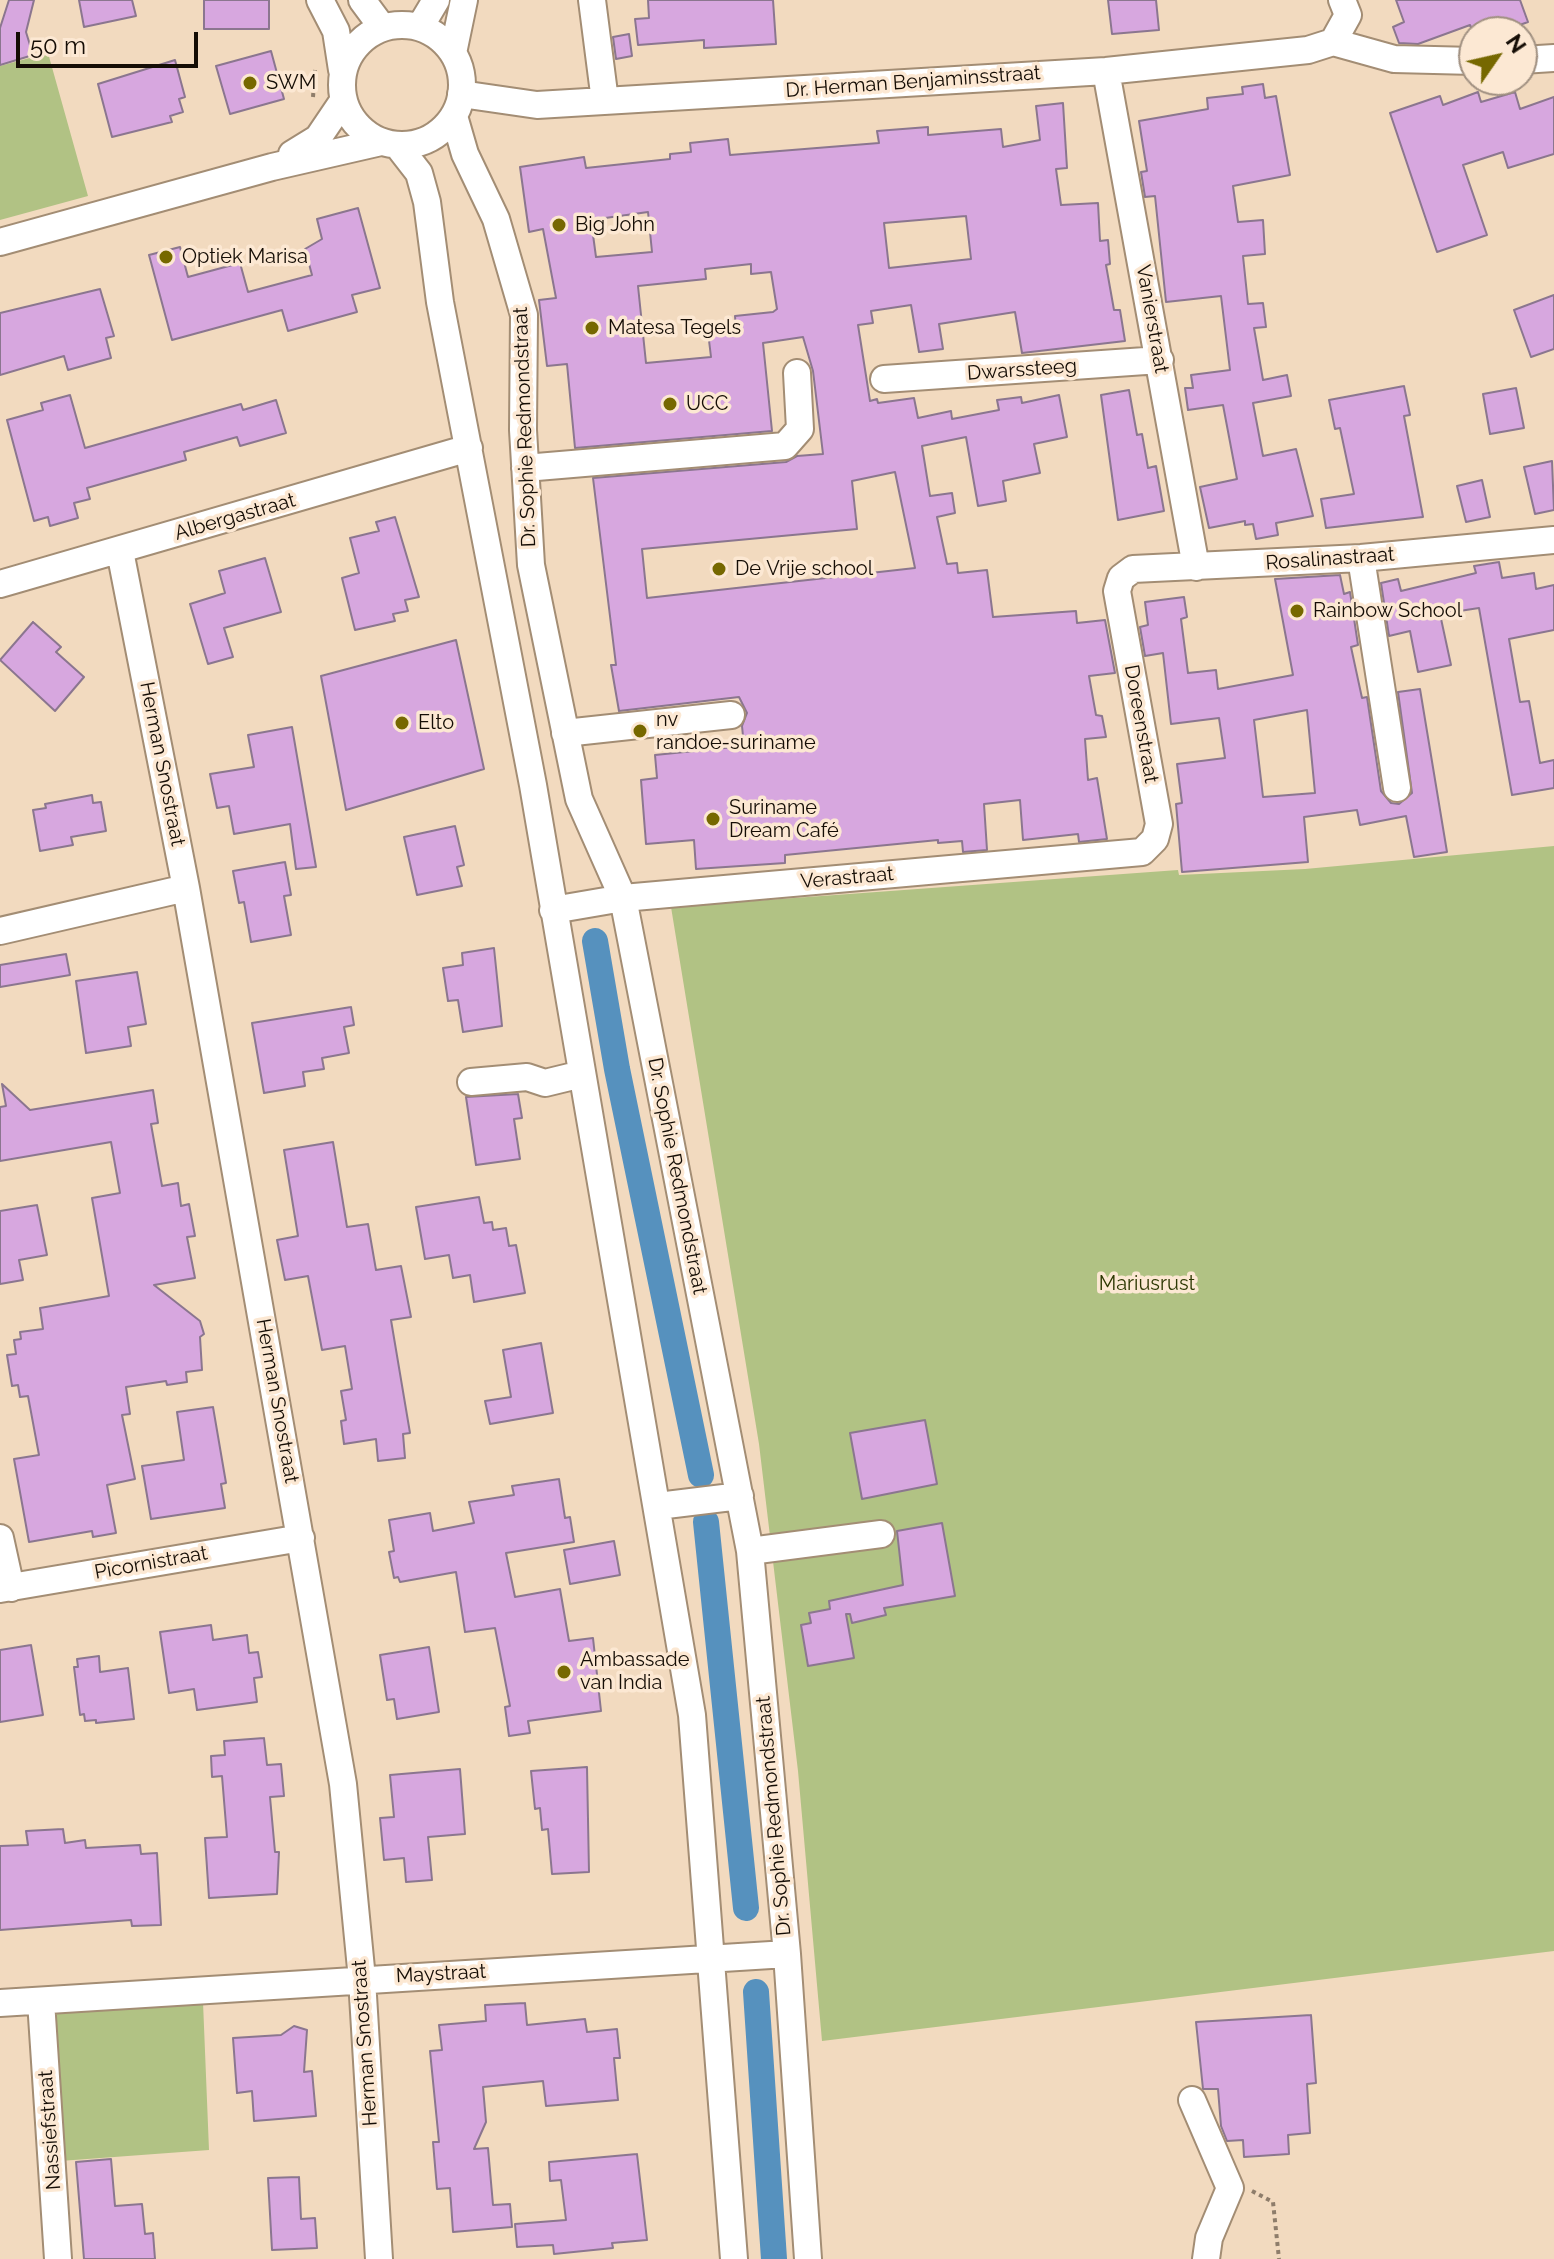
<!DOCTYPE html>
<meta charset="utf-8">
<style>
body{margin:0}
#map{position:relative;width:1554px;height:2259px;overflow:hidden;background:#f2dabf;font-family:Raleway,sans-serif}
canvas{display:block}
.north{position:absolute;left:1458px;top:16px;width:80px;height:80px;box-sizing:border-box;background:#fce8d3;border:2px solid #a09081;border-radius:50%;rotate:56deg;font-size:22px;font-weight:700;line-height:32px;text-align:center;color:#150d05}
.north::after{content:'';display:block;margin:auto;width:28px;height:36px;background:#766800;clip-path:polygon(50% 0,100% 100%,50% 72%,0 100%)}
.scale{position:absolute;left:16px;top:32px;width:182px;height:36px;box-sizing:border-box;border:4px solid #150d05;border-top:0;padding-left:10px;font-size:24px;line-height:28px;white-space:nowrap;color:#150d05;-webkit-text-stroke:6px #fce8d3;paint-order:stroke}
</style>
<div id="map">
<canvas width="1554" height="2259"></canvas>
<div class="north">N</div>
<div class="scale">50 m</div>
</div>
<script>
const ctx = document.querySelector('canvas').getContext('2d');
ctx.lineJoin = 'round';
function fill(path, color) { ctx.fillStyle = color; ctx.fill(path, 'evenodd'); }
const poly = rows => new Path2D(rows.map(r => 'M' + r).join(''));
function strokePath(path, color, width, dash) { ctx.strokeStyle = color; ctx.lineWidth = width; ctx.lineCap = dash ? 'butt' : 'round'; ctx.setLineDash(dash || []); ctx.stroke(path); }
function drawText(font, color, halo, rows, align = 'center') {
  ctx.font = font + ' Raleway,sans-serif'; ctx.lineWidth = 7; ctx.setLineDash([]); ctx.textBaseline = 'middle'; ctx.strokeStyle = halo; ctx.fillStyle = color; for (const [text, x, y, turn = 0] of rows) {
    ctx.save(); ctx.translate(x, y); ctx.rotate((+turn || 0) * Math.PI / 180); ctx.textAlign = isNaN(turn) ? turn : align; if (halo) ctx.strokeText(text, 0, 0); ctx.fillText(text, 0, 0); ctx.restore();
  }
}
fill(poly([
 [48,53,88,196,0,220,0,66],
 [1554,846,1554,1951,822,2041,798,1771,759,1444,671,907,1178,870,1179,875,1305,869],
 [203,2002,209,2150,60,2161,51,2016,58,2012]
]), '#b1c284');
strokePath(poly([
 [595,941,617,1069,701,1475],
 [706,1522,746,1908],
 [756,1992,774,2259]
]), '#5691be', 26);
const building = poly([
 [9,0,34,0,26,32,33,55,0,65,0,28,9,0],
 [79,0,132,0,136,16,84,27,79,0],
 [204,0,269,0,269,29,204,29,204,0],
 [648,0,773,0,776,44,704,48,704,40,638,45,635,19,649,18,648,0],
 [1108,0,1156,0,1159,30,1112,34,1108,0],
 [1396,0,1520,0,1528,22,1500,32,1473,32,1470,25,1418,44,1399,43,1393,27,1404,22,1396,0],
 [629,34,632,56,616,59,613,37,629,34],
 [271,51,284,99,230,114,216,66,271,51],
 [175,60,185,97,179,99,183,112,170,116,172,122,112,137,98,84,175,60],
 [1263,84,1265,98,1276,96,1290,175,1233,186,1238,222,1263,220,1265,254,1243,256,1248,304,1263,303,1266,327,1254,328,1263,380,1287,375,1291,396,1253,403,1263,456,1296,449,1313,516,1276,523,1278,535,1256,539,1253,524,1245,525,1245,521,1209,528,1200,487,1237,479,1223,405,1188,410,1185,388,1193,388,1191,375,1230,370,1221,296,1166,302,1155,196,1145,197,1141,172,1147,171,1139,121,1208,109,1207,98,1243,94,1242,87,1263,84],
 [1478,92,1481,102,1515,92,1520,109,1554,97,1554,154,1508,168,1503,152,1463,165,1487,235,1437,252,1390,113,1440,96,1443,105,1478,92],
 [1063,103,1067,168,1056,169,1061,205,1098,203,1100,241,1108,240,1110,264,1106,265,1114,310,1120,310,1125,341,1022,353,1015,312,939,324,943,349,919,352,911,305,871,311,873,323,858,325,870,401,877,399,878,403,914,398,918,418,951,411,952,419,999,410,997,400,1021,397,1022,403,1059,395,1067,437,1034,444,1040,473,1003,481,1006,501,978,506,966,437,922,446,930,496,952,493,955,513,937,517,947,564,957,563,958,573,987,570,993,617,1076,611,1077,623,1105,620,1115,673,1089,676,1096,715,1102,716,1106,737,1085,739,1088,780,1097,778,1107,839,1079,842,1078,834,1023,840,1020,800,984,804,987,850,963,852,962,841,938,843,938,840,785,855,785,863,696,869,694,840,646,844,641,780,657,778,655,755,744,746,742,726,747,713,739,697,619,711,611,665,616,665,593,478,786,462,797,456,823,454,813,371,803,337,763,343,772,431,575,448,567,364,547,366,539,300,556,298,543,229,529,232,520,167,584,157,586,168,670,159,670,154,691,152,690,143,728,139,730,155,879,143,877,131,928,127,928,135,1001,129,1003,147,1040,140,1036,106,1063,103],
 [648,212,652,252,596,257,591,220,648,212],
 [966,216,971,259,889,268,884,223,966,216],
 [751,264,751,274,771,272,777,309,773,312,735,316,736,329,708,332,711,357,646,363,638,286,706,279,705,269,751,264],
 [895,472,915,568,647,598,642,549,857,529,852,481,895,472],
 [358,208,380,288,352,295,357,312,288,331,282,310,172,340,149,255,180,247,188,277,240,263,248,292,312,275,305,249,322,239,317,219,358,208],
 [100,289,114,336,106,338,111,358,68,370,64,356,0,375,0,313,100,289],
 [1554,295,1554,349,1531,357,1514,310,1554,295],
 [1404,386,1410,415,1404,416,1423,517,1326,528,1321,499,1354,494,1340,428,1335,429,1329,400,1404,386],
 [1516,388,1524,428,1490,434,1483,394,1516,388],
 [1129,390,1137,435,1142,434,1148,468,1156,466,1164,511,1118,520,1101,395,1129,390],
 [70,395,85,448,241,404,243,410,276,400,286,433,240,446,237,437,184,452,186,460,87,488,90,499,74,503,78,518,50,526,48,517,34,521,7,420,43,410,41,403,70,395],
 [1552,461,1554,510,1535,514,1524,467,1552,461],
 [1482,480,1490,517,1466,522,1457,486,1482,480],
 [395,517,419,597,405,600,408,611,393,614,395,621,355,630,342,578,359,573,350,538,379,531,376,522,395,517],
 [265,558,281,612,224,628,233,657,208,664,190,604,225,593,219,571,265,558],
 [1499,562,1502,578,1534,573,1536,589,1554,585,1554,630,1509,639,1520,702,1529,701,1540,763,1554,760,1554,788,1512,795,1479,608,1440,614,1451,665,1418,672,1410,631,1389,636,1381,583,1398,579,1401,591,1476,573,1474,566,1499,562],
 [1340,575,1344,594,1350,592,1358,645,1351,647,1362,698,1367,697,1381,791,1391,803,1399,804,1412,793,1398,692,1420,689,1447,852,1414,857,1406,816,1360,825,1357,810,1304,817,1308,862,1182,872,1176,804,1182,803,1177,764,1225,758,1219,718,1171,724,1163,653,1145,656,1140,627,1148,625,1145,602,1184,597,1187,617,1181,619,1188,673,1216,670,1218,689,1293,675,1275,579,1340,575],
 [1307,710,1315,793,1263,797,1254,720,1307,710],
 [33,622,61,647,56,652,84,677,55,711,0,660,33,622],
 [456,640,484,769,346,810,321,676,456,640],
 [292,727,316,867,296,869,290,824,234,834,229,806,217,808,210,774,254,767,248,735,292,727],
 [92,795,93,803,101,802,106,831,71,837,73,845,40,851,33,810,46,808,45,804,92,795],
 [455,826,464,865,457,867,462,886,417,895,404,837,455,826],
 [285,862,291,895,284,896,291,935,251,942,244,902,239,903,233,871,285,862],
 [494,948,502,1026,463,1032,458,1000,448,1001,443,968,463,965,462,953,494,948],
 [66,954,70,975,0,987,0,965,66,954],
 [137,972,146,1024,128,1027,131,1046,86,1053,76,981,137,972],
 [351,1007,354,1025,344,1027,349,1053,322,1058,324,1069,303,1072,305,1086,264,1093,252,1023,351,1007],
 [2,1084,30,1110,153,1090,158,1123,151,1124,162,1186,178,1183,181,1206,189,1204,195,1236,187,1237,195,1278,154,1285,200,1321,204,1334,200,1337,202,1370,186,1372,187,1382,167,1385,166,1381,126,1387,130,1414,122,1415,135,1479,107,1485,116,1533,93,1537,92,1531,29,1542,14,1459,39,1455,28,1396,20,1397,18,1385,12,1386,7,1355,16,1354,14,1340,21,1339,20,1332,43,1329,40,1308,109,1296,92,1198,120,1193,111,1142,0,1161,0,1107,6,1106,2,1084],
 [518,1094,522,1118,514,1119,520,1159,476,1165,466,1097,518,1094],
 [333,1142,347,1227,368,1224,376,1270,401,1266,411,1317,391,1320,410,1433,403,1434,405,1458,378,1461,376,1439,344,1444,341,1421,346,1420,341,1391,352,1389,345,1346,322,1350,308,1276,285,1280,277,1240,298,1236,284,1150,333,1142],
 [479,1197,484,1223,492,1222,493,1230,506,1228,509,1246,516,1245,525,1293,474,1302,470,1275,453,1278,449,1255,425,1259,416,1207,479,1197],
 [37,1205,47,1255,19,1260,23,1280,0,1284,0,1211,37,1205],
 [541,1343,553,1413,490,1424,485,1401,511,1397,503,1350,541,1343],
 [213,1407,226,1483,221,1484,225,1508,151,1519,142,1466,184,1460,177,1412,213,1407],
 [925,1420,937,1484,862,1499,850,1433,925,1420],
 [559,1479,565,1518,570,1517,574,1542,506,1553,515,1597,560,1589,569,1641,593,1638,601,1711,528,1721,530,1733,509,1736,505,1707,510,1706,495,1628,465,1632,456,1572,400,1582,398,1577,394,1578,389,1552,394,1551,389,1520,430,1513,433,1531,474,1523,469,1502,514,1495,512,1486,559,1479],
 [942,1523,955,1596,884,1608,886,1615,852,1623,850,1614,846,1614,854,1658,808,1666,801,1625,811,1623,809,1613,830,1609,829,1601,903,1585,897,1531,942,1523],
 [614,1541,620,1575,570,1584,564,1550,614,1541],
 [211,1625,213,1640,247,1635,249,1653,258,1652,262,1677,254,1678,257,1702,197,1710,194,1689,169,1693,160,1632,211,1625],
 [31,1645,43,1715,0,1722,0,1650,31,1645],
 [429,1647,439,1712,397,1719,394,1699,387,1700,380,1655,429,1647],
 [99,1656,100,1672,128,1668,134,1719,96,1723,96,1720,85,1721,84,1714,80,1715,74,1667,78,1667,77,1659,99,1656],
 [264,1738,267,1765,281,1764,284,1796,270,1797,275,1852,279,1852,277,1894,209,1898,205,1838,227,1837,222,1776,212,1777,211,1756,225,1755,224,1741,264,1738],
 [587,1767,589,1872,552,1874,548,1829,542,1830,540,1808,535,1809,531,1771,587,1767],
 [460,1769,465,1834,428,1837,432,1880,406,1882,404,1858,384,1860,380,1818,394,1817,390,1775,460,1769],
 [63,1829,65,1843,85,1840,86,1848,140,1845,141,1854,157,1853,161,1925,132,1926,131,1920,0,1930,0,1846,28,1845,26,1831,63,1829],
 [525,2003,527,2025,585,2019,587,2032,617,2029,620,2058,614,2058,618,2100,546,2106,543,2081,483,2087,486,2122,474,2149,488,2148,493,2205,510,2204,512,2227,453,2232,450,2188,437,2189,433,2142,439,2142,430,2051,442,2050,439,2025,486,2021,485,2005,525,2003],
 [1311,2015,1316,2083,1307,2084,1310,2133,1288,2135,1289,2154,1244,2157,1243,2140,1227,2141,1221,2126,1218,2089,1203,2089,1196,2022,1311,2015],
 [294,2026,307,2030,304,2072,312,2071,316,2116,254,2121,252,2091,237,2093,233,2038,281,2035,294,2026],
 [637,2154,647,2240,612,2243,613,2248,554,2254,553,2245,517,2247,515,2224,566,2220,561,2180,550,2181,549,2162,637,2154],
 [111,2159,115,2206,142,2204,145,2234,153,2233,155,2259,84,2259,76,2162,111,2159],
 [299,2177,301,2219,315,2218,317,2248,272,2250,268,2178,299,2177]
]);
fill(building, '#d7a7df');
strokePath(building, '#8b768f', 2);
const minor = poly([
 [320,0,336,31,342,70],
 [362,0,382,27],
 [592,0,605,101],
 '342 85a60 60 0 1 1 120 0a60 60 0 1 1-120 0Z',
 [420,27,436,0],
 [1333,42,1394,59,1474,61],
 [453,53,464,0],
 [1522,60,1554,58],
 [1106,71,1196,567],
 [461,94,537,105,1106,71,1308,50,1333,42,1348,15,1342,0],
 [454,116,465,154,496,219,524,315,523,430,531,565,579,799,623,898,750,1551,787,1954,808,2259],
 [398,146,419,173,427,202,440,302,533,785,692,1715,734,2259],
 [292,154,318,138,343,101],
 [0,242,272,167,381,142],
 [884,379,1160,360],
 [525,468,785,446,800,429,797,373],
 [120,551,186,888,343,1784,362,1979,379,2259],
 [1361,558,1397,788],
 [0,584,469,448],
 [565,733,731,715],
 [553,910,623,898,1142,852,1155,839,1159,824,1117,591,1121,578,1133,569,1361,558,1554,540],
 [0,931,186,888],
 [471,1082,527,1077,545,1083,582,1074],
 [658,1506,740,1496],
 [0,1538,11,1588],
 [750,1551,881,1534],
 [0,1589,301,1538],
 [41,2001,58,2259],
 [0,2003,787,1954],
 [1192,2100,1230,2188,1209,2238,1206,2259]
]);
strokePath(minor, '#a38d74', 30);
strokePath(poly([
 [313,97,315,70],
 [1252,2191,1273,2202,1279,2259]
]), '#8e7d6b', 4, [4, 4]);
strokePath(minor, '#fff', 26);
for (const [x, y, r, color] of [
 [250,83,8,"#766800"],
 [559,225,8,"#766800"],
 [166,257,8,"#766800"],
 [592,328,8,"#766800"],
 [670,404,8,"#766800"],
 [719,569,8,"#766800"],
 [1297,611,8,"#766800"],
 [402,723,8,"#766800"],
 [640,731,8,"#766800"],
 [713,819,8,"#766800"],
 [564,1672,8,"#766800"]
]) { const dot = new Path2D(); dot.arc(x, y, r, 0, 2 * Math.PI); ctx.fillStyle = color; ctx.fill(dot); strokePath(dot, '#fce8d3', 3); }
drawText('20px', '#150d05', '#fce8d3', [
 ["Dr. Herman Benjaminsstraat",913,82,-4],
 ["Vanierstraat",1152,319,80],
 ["Dwarssteeg",1022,370,-4],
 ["Dr. Sophie Redmondstraat",525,427,-92],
 ["Albergastraat",235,517,-16],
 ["Rosalinastraat",1330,559,-4],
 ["Doreenstraat",1141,724,80],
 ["Herman Snostraat",162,764,79],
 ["Verastraat",847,878,-5],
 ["Dr. Sophie Redmondstraat",677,1176,79],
 ["Herman Snostraat",277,1401,80],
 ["Picornistraat",151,1563,-10],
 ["Dr. Sophie Redmondstraat",774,1816,-95],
 ["Maystraat",441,1974,-3],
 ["Herman Snostraat",365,2043,-94],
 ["Nassiefstraat",50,2130,-94]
]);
drawText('20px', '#150d05', '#fce8d3', [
 ["SWM",266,83],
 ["Big John",575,225],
 ["Optiek Marisa",182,257],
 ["Matesa Tegels",608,328],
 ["UCC",686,404],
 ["De Vrije school",735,569],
 ["Rainbow School",1313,611],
 ["nv",656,720],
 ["randoe-suriname",656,743],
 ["Elto",418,723],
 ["Suriname",729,808],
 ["Dream Café",729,831],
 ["Ambassade",580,1660],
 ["van India",580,1683]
], 'left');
drawText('20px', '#2d3803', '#fce8d3', [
 ["Mariusrust",1147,1284]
]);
</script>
